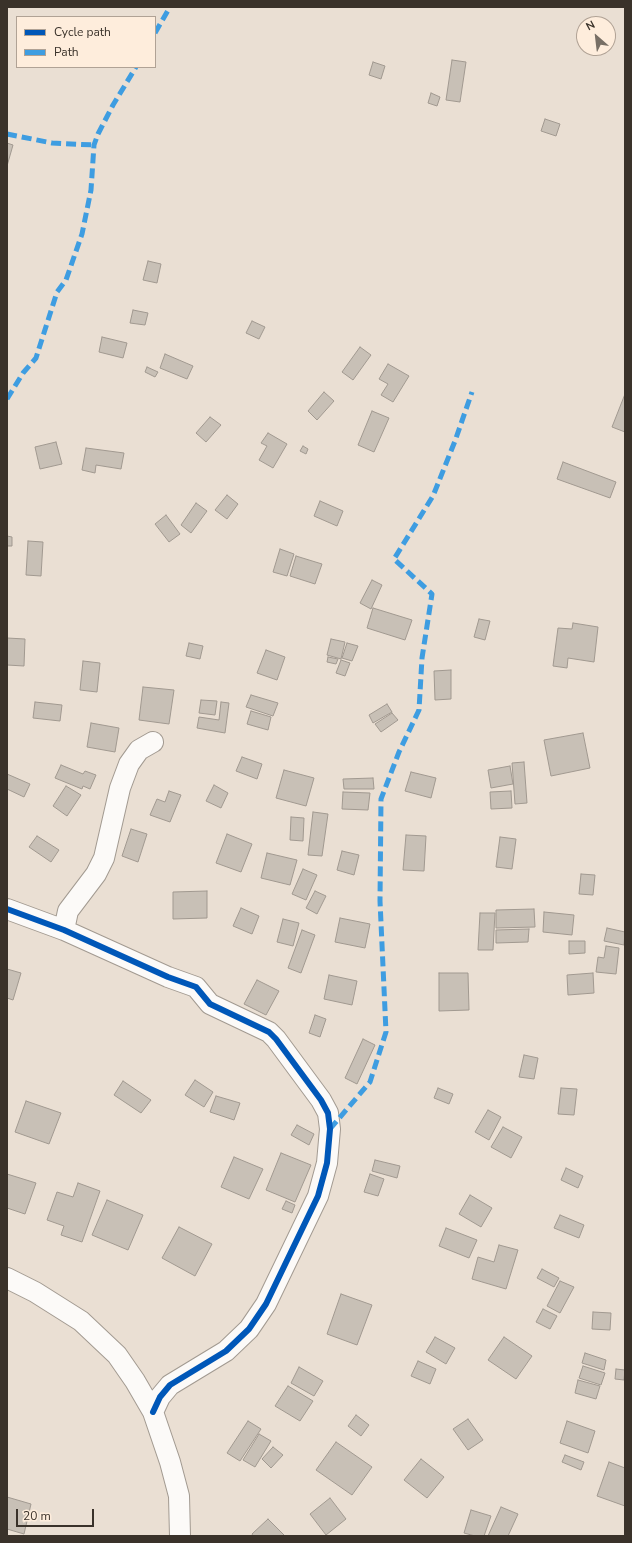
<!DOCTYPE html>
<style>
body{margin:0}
#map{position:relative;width:632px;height:1543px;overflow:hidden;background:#eadfd3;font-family:"Nunito Sans",sans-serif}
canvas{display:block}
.frame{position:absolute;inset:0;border:8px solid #3a322a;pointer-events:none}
.legend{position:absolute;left:16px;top:16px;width:140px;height:52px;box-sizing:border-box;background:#feeddc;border:1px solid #b0a295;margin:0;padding:5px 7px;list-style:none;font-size:12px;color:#3a322a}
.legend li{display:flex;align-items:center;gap:8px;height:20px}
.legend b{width:20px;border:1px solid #b0a295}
.north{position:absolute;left:576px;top:16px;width:40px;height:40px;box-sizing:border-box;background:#feeddc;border:1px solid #b0a295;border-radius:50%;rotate:332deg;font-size:11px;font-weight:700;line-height:16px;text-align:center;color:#3a322a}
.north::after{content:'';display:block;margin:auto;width:14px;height:18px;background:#786f65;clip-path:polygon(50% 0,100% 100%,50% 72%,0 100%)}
.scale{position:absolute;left:16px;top:1509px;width:78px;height:18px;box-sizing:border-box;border:2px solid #3a322a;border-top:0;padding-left:5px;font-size:12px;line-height:14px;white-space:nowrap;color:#3a322a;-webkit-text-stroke:3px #feeddc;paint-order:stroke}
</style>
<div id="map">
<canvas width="632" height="1543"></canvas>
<div class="frame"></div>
<ul class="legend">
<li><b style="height:5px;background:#0057b8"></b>Cycle path</li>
<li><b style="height:5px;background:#3e9de1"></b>Path</li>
</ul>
<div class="north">N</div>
<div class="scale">20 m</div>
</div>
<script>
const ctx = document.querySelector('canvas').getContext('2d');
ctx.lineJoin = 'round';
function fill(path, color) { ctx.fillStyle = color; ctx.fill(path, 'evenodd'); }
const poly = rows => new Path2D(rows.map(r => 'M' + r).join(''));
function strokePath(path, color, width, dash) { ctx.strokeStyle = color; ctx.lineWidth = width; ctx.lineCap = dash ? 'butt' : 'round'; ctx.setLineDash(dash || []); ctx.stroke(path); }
const building = poly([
 [452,60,466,62,460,102,446,100,452,60],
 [373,62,385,66,381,79,369,75,373,62],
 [431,93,440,97,437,106,428,103,431,93],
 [545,119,560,124,556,136,541,131,545,119],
 [7,143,13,145,7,166,7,143],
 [148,261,161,264,157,283,143,280,148,261],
 [133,310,148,313,145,325,130,323,133,310],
 [252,321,265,327,259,339,246,333,252,321],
 [102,337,127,343,123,358,99,352,102,337],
 [360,347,371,355,353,380,342,372,360,347],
 [165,354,193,366,187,379,160,368,165,354],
 [388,364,409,376,393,402,381,395,388,384,379,379,388,364],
 [147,367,158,372,155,377,145,372,147,367],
 [324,392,334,401,317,420,308,411,324,392],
 [625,394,625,432,612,427,625,394],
 [372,411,389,418,374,452,358,445,372,411],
 [210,417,221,425,206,442,196,433,210,417],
 [268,433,287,444,273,468,259,460,267,446,261,443,268,433],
 [56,442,62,464,40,469,35,447,56,442],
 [303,446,308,449,306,454,300,451,303,446],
 [86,448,124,453,121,469,96,465,95,473,82,470,86,448],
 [563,462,616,482,610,498,557,479,563,462],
 [227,495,238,504,227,519,215,510,227,495],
 [320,501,343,511,337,526,314,516,320,501],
 [196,503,207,511,191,533,181,525,196,503],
 [166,515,180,534,169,542,155,524,166,515],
 [7,536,12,537,12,546,7,546,7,536],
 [28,541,43,542,41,576,26,575,28,541],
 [280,549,294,554,287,576,273,572,280,549],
 [296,556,322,564,315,584,290,576,296,556],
 [372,580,382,585,371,609,360,603,372,580],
 [373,608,412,620,405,640,367,628,373,608],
 [479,619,490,621,485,640,474,637,479,619],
 [573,623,598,627,594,662,568,658,567,668,553,666,558,628,572,629,573,623],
 [7,638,25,639,24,666,7,665,7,638],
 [331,639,345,642,341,659,327,655,331,639],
 [189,643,203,646,200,659,186,656,189,643],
 [347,643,358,646,352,661,342,658,347,643],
 [266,650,285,657,277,680,257,673,266,650],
 [328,657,338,659,336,664,327,662,328,657],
 [341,660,350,663,345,676,336,673,341,660],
 [83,661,100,663,97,692,80,690,83,661],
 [451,670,451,699,435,700,434,671,451,670],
 [143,687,174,690,169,724,139,720,143,687],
 [251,695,278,703,273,716,246,707,251,695],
 [201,700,217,701,215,715,199,713,201,700],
 [35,702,62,705,60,721,33,718,35,702],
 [221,702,229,703,225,733,197,728,199,717,219,720,221,702],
 [387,704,392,712,373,723,369,715,387,704],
 [251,711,271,717,268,730,247,724,251,711],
 [392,713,398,720,381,732,375,724,392,713],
 [91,723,119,728,115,752,87,747,91,723],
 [583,733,590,768,551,776,544,740,583,733],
 [242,757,262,764,257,779,236,771,242,757],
 [524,762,527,803,515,804,512,763,524,762],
 [61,765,83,774,85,771,96,775,90,789,83,786,82,789,55,778,61,765],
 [510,766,513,784,491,788,488,770,510,766],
 [284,770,314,778,306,806,276,798,284,770],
 [411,772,436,778,431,798,405,791,411,772],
 [7,774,30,784,24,797,7,789,7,774],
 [373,778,374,789,344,789,343,779,373,778],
 [214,785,228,793,221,808,206,801,214,785],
 [66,786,81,795,67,816,53,806,66,786],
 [169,791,181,795,170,822,150,815,157,799,165,802,169,791],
 [511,791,512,808,491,809,490,792,511,791],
 [343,792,370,793,368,810,342,809,343,792],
 [313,812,328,814,322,856,308,855,313,812],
 [291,817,304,818,303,841,290,840,291,817],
 [131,829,147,834,138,862,122,856,131,829],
 [227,834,252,844,241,872,216,863,227,834],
 [406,835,426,836,424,871,403,870,406,835],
 [37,836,59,850,51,862,29,847,37,836],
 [500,837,516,839,512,869,496,867,500,837],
 [342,851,359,855,354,875,337,870,342,851],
 [267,853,297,860,290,885,261,878,267,853],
 [303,869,317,875,306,900,292,894,303,869],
 [581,874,595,875,593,895,579,894,581,874],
 [207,891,207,918,173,919,173,892,207,891],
 [315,891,326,896,317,914,306,908,315,891],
 [241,908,259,916,252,934,233,926,241,908],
 [534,909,535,927,496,928,496,910,534,909],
 [544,912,574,915,572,935,543,932,544,912],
 [480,913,495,913,493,950,478,950,480,913],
 [340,918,370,924,365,948,335,942,340,918],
 [283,919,299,923,293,946,277,942,283,919],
 [607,928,625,932,624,945,604,941,607,928],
 [529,929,528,942,496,943,496,930,529,929],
 [302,930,315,935,301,973,288,968,302,930],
 [569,941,585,941,585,953,569,954,569,941],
 [606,946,619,948,616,974,596,972,598,957,604,958,606,946],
 [7,969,21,973,13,1000,7,998,7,969],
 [439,973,468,973,469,1010,439,1011,439,973],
 [593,973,594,993,568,995,567,975,593,973],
 [329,975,357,981,352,1005,324,999,329,975],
 [257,980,279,991,266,1015,244,1004,257,980],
 [315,1015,326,1019,320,1037,309,1033,315,1015],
 [363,1039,375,1045,357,1084,345,1078,363,1039],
 [524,1055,538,1058,534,1079,519,1077,524,1055],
 [195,1080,213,1092,204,1107,185,1095,195,1080],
 [123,1081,151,1100,141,1113,114,1095,123,1081],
 [438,1088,453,1094,449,1104,434,1098,438,1088],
 [561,1088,577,1089,574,1115,558,1114,561,1088],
 [216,1096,240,1103,234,1120,210,1112,216,1096],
 [26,1101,61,1113,49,1144,15,1132,26,1101],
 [488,1110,501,1117,489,1140,475,1132,488,1110],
 [297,1125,314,1134,309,1145,291,1135,297,1125],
 [503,1127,522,1137,511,1158,491,1147,503,1127],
 [281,1153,311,1165,295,1202,266,1190,281,1153],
 [234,1157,263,1169,249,1199,221,1187,234,1157],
 [375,1160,400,1166,397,1178,372,1171,375,1160],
 [566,1168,583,1176,578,1188,561,1180,566,1168],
 [7,1174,36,1183,25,1214,7,1208,7,1174],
 [370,1174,384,1179,378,1196,364,1192,370,1174],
 [78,1183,100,1191,82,1242,61,1235,64,1226,47,1220,57,1192,73,1197,78,1183],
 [470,1195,492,1208,481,1227,459,1214,470,1195],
 [107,1200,143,1215,128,1250,92,1235,107,1200],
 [286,1201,295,1205,292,1213,282,1209,286,1201],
 [560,1215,584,1225,579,1238,554,1228,560,1215],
 [179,1227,212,1244,195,1276,162,1258,179,1227],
 [446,1228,477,1240,469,1258,439,1246,446,1228],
 [499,1245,518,1250,506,1289,472,1279,478,1257,494,1262,499,1245],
 [542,1269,559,1278,554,1287,537,1278,542,1269],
 [560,1281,574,1287,560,1313,547,1306,560,1281],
 [341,1294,372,1305,357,1345,327,1334,341,1294],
 [543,1309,557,1316,550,1329,536,1322,543,1309],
 [593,1312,611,1313,610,1330,592,1329,593,1312],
 [435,1337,455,1348,446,1364,426,1352,435,1337],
 [504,1337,532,1356,516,1379,488,1360,504,1337],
 [585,1353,606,1360,604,1370,582,1363,585,1353],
 [418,1361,436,1369,430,1384,411,1376,418,1361],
 [583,1366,605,1373,601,1385,579,1378,583,1366],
 [299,1367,323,1381,314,1396,291,1383,299,1367],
 [616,1369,625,1370,624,1380,615,1379,616,1369],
 [578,1380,600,1386,596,1399,575,1393,578,1380],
 [288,1386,313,1401,300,1421,275,1406,288,1386],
 [356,1415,369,1425,361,1436,348,1426,356,1415],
 [468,1419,483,1440,468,1450,453,1429,468,1419],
 [248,1421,261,1429,240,1461,227,1453,248,1421],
 [567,1421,595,1431,588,1453,560,1443,567,1421],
 [259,1434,271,1441,255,1467,243,1460,259,1434],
 [336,1442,372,1467,352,1495,316,1470,336,1442],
 [273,1447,283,1455,271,1468,262,1459,273,1447],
 [565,1455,584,1462,581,1470,562,1462,565,1455],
 [421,1459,444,1477,427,1498,404,1480,421,1459],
 [609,1462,625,1468,625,1506,597,1496,609,1462],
 [7,1497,31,1504,24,1534,7,1529,7,1497],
 [330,1498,346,1519,326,1535,310,1514,330,1498],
 [501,1507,518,1514,508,1536,488,1536,501,1507],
 [471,1510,491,1516,484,1536,475,1536,464,1533,471,1510],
 [268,1519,284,1535,284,1536,253,1536,252,1534,268,1519]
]);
fill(building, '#c8c0b6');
strokePath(building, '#a19990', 1);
const minor = poly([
 [7,909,64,930,168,977,196,987,210,1004,269,1032,276,1039,321,1100,328,1113,330,1129,327,1163,318,1196,266,1304,249,1329,226,1351,170,1385,160,1397,153,1412],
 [64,930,68,911,96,874,104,858,120,788,129,764,139,750,153,742],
 [7,1278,35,1292,81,1321,117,1355,135,1381,153,1412,170,1462,179,1496,180,1536]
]);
strokePath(minor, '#a29a91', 22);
strokePath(minor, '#fcfaf8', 20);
strokePath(poly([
 [155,33,170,7],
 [7,134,52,143,94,145],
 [7,399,23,373,36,358,57,292,66,280,82,234,91,190,94,145,98,134,113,105,136,67],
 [330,1129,370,1082,386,1032,380,901,381,799,399,752,419,710,422,658,432,594,394,559,433,496,455,441,472,392]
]), '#3e9de1', 5, [10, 5]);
strokePath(poly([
 [7,909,64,930,168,977,196,987,210,1004,269,1032,276,1039,321,1100,328,1113,330,1129,327,1163,318,1196,266,1304,249,1329,226,1351,170,1385,160,1397,153,1412]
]), '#0057b8', 6);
</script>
